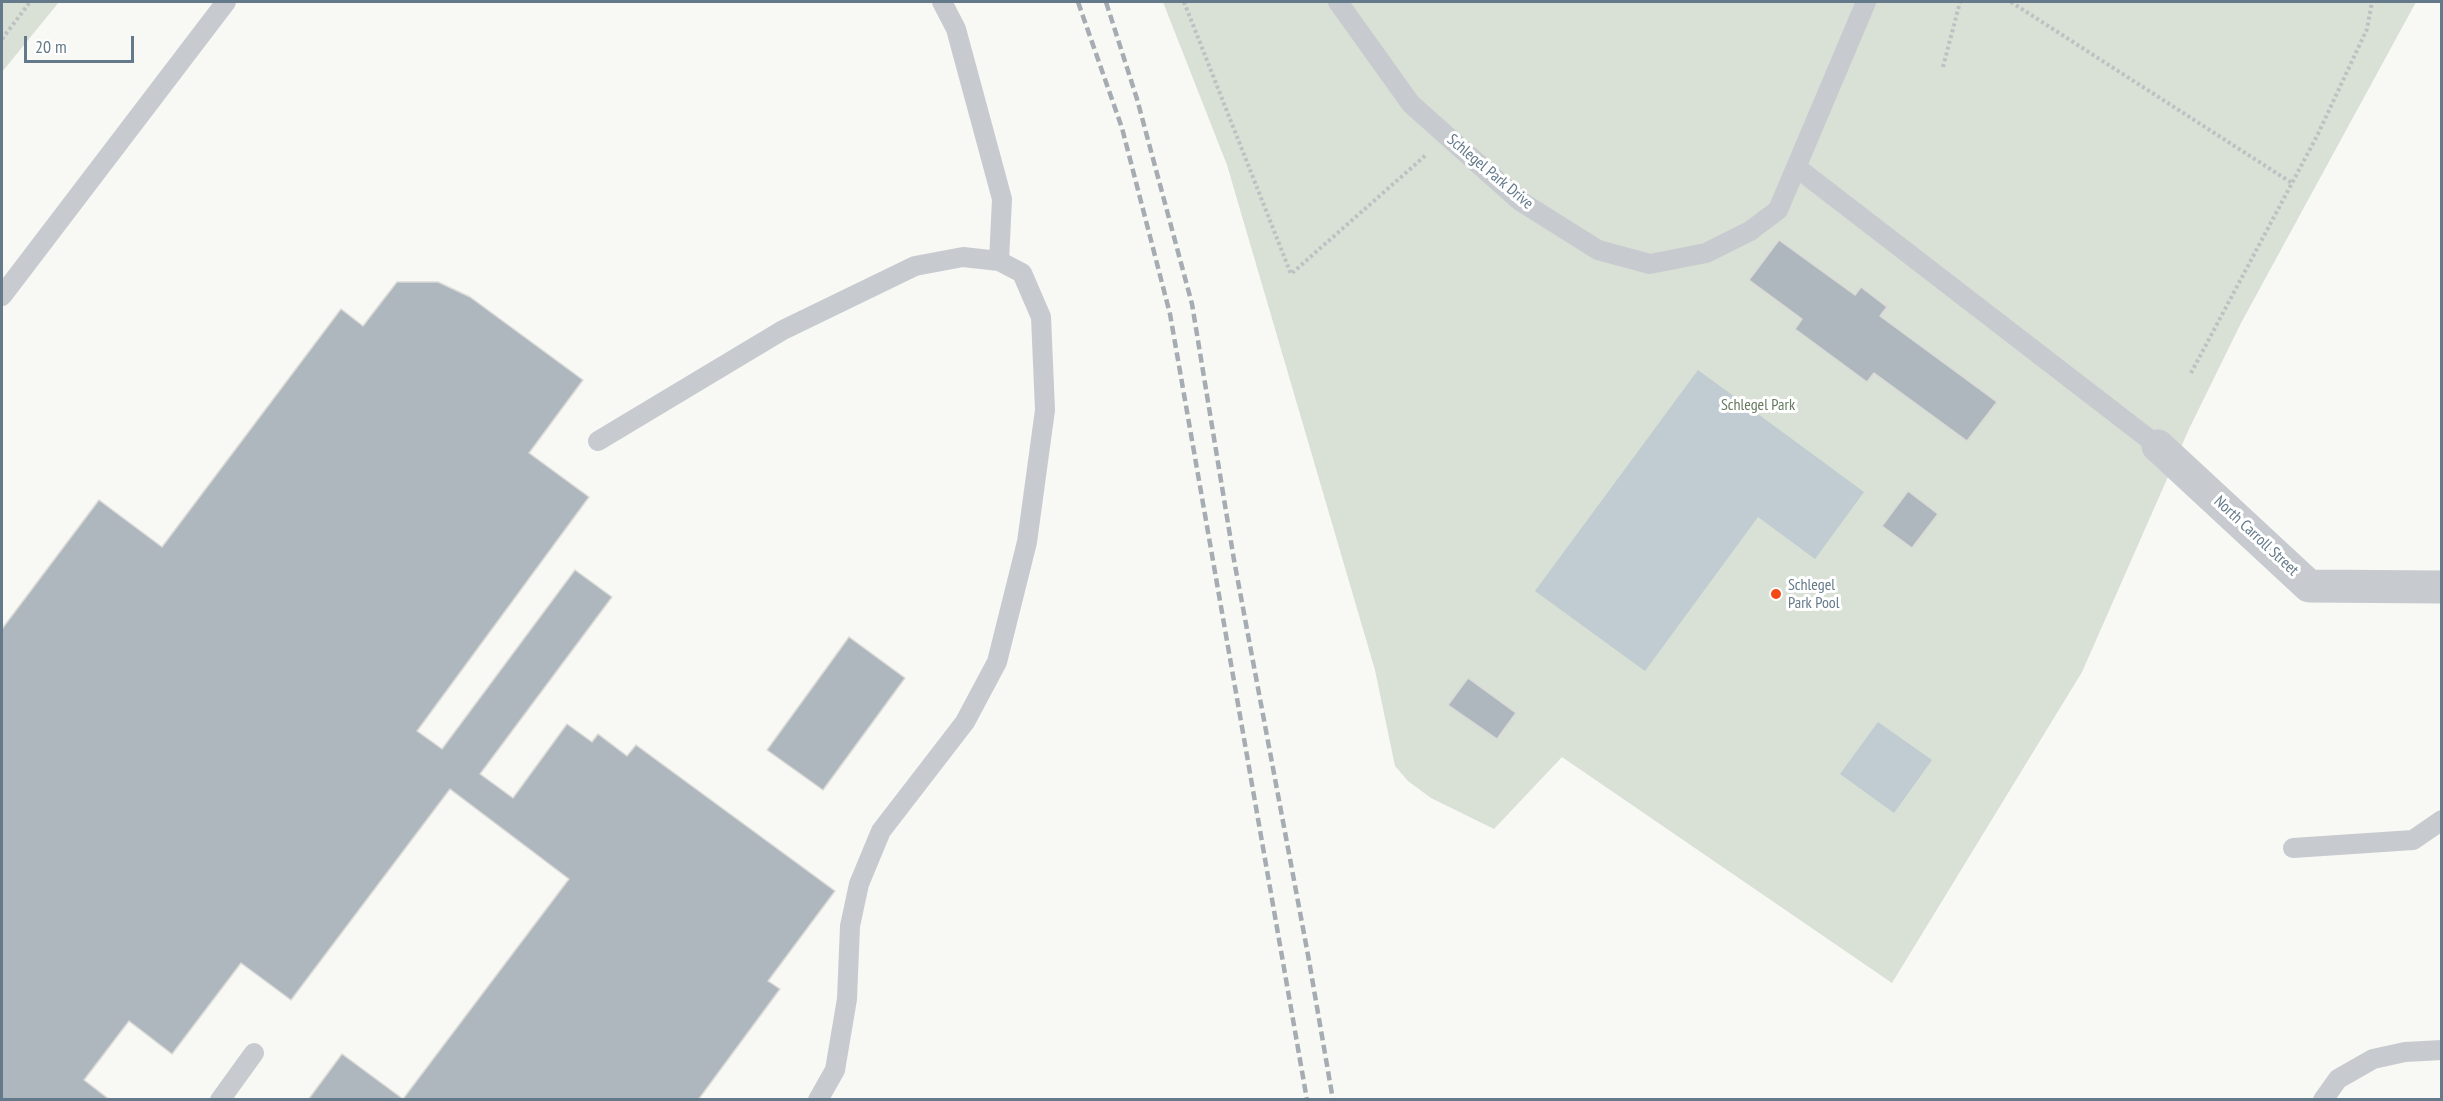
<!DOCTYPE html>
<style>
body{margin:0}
#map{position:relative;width:2443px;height:1101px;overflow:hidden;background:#f8f8f4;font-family:"PT Sans Narrow",sans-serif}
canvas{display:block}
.frame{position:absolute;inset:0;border:3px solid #647989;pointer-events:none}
.scale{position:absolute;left:24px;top:36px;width:110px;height:27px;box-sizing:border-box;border:3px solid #647989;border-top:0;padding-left:8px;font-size:18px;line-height:21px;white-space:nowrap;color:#647989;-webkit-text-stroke:4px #fff;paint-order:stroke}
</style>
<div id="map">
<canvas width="2443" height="1101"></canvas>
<div class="frame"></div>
<div class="scale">20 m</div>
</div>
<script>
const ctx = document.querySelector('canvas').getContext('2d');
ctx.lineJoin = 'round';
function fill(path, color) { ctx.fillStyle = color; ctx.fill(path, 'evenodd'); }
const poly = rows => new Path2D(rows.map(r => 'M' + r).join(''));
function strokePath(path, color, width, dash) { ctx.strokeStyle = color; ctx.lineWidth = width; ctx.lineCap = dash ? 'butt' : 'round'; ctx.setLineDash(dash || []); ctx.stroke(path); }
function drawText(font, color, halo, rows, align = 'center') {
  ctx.font = font + ' "PT Sans Narrow",sans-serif'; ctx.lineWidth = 6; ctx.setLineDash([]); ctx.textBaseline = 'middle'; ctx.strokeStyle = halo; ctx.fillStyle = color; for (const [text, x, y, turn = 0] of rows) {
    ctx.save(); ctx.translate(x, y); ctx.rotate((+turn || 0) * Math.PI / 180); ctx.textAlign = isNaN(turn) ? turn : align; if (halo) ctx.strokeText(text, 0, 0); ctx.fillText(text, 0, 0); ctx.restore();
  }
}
fill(poly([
 [2,2,59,2,2,72],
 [1163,2,2416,2,2241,323,2189,429,2082,672,1892,983,1562,757,1494,829,1431,798,1408,781,1395,766,1375,670,1227,165]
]), '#d9e0d5');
fill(poly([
 [1698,370,1864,492,1815,559,1758,517,1645,671,1535,591],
 [1878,722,1932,760,1894,813,1840,774]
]), '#c0ccd1');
const building = poly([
 [1779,240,1855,295,1861,287,1887,307,1880,316,1997,402,1967,441,1874,373,1867,382,1795,329,1802,319,1749,280,1779,240],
 [397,282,438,282,470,297,583,380,529,453,589,497,417,731,442,749,575,570,612,597,480,774,513,798,567,724,592,742,598,734,627,756,636,745,835,891,768,981,780,989,698,1100,308,1100,342,1054,403,1099,569,879,450,789,291,1000,241,963,172,1054,129,1021,84,1080,110,1100,2,1100,2,629,99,500,162,547,341,309,363,326,397,282],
 [1908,491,1938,514,1912,548,1882,526,1908,491],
 [849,637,905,678,823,790,767,750,849,637],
 [1468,678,1516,713,1497,739,1448,705,1468,678]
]);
fill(building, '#aeb7bd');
strokePath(building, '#dadad7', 1.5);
strokePath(poly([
 [1184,2,1291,274,1426,155],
 [2011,2,2292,183],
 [2,39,30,2],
 [1943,67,1960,2],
 [2191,373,2317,136,2367,29,2372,2]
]), '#bec1c3', 4, [3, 3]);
strokePath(poly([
 [942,2,956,29,1002,199,999,261],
 [1338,2,1411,104,1520,201,1598,250,1650,264,1706,253,1750,231,1778,210,1866,2],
 [1796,167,2158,446],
 [2,296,226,2],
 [598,441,783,330,915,266,963,257,999,261,1022,273,1041,317,1045,410,1027,542,997,662,965,722,881,831,859,884,850,926,847,999,835,1070,818,1100],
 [2293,848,2413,840,2442,820],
 [220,1100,254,1053],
 [2323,1100,2338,1079,2373,1059,2405,1052,2442,1050]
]), '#c7cbcf', 20);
strokePath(poly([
 [2158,446,2309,586,2442,587]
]), '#c7cbcf', 33);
strokePath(poly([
 [1078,2,1122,128,1170,314,1307,1100],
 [1106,2,1137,99,1192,304,1234,560,1308,955,1333,1100]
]), '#a5acb2', 4.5, [9, 4.5]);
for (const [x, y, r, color] of [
 [1776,594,6,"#f54917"]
]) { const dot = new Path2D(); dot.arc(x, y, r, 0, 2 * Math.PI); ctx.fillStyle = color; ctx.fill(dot); strokePath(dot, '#fff', 2); }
drawText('16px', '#647989', '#fff', [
 ["Schlegel Park Drive",1490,172,40],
 ["North Carroll Street",2256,536,43]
]);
drawText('16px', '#657a5f', '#fff', [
 ["Schlegel Park",1758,405]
]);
drawText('16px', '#647989', '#fff', [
 ["Schlegel",1788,585],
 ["Park Pool",1788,603]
], 'left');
</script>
